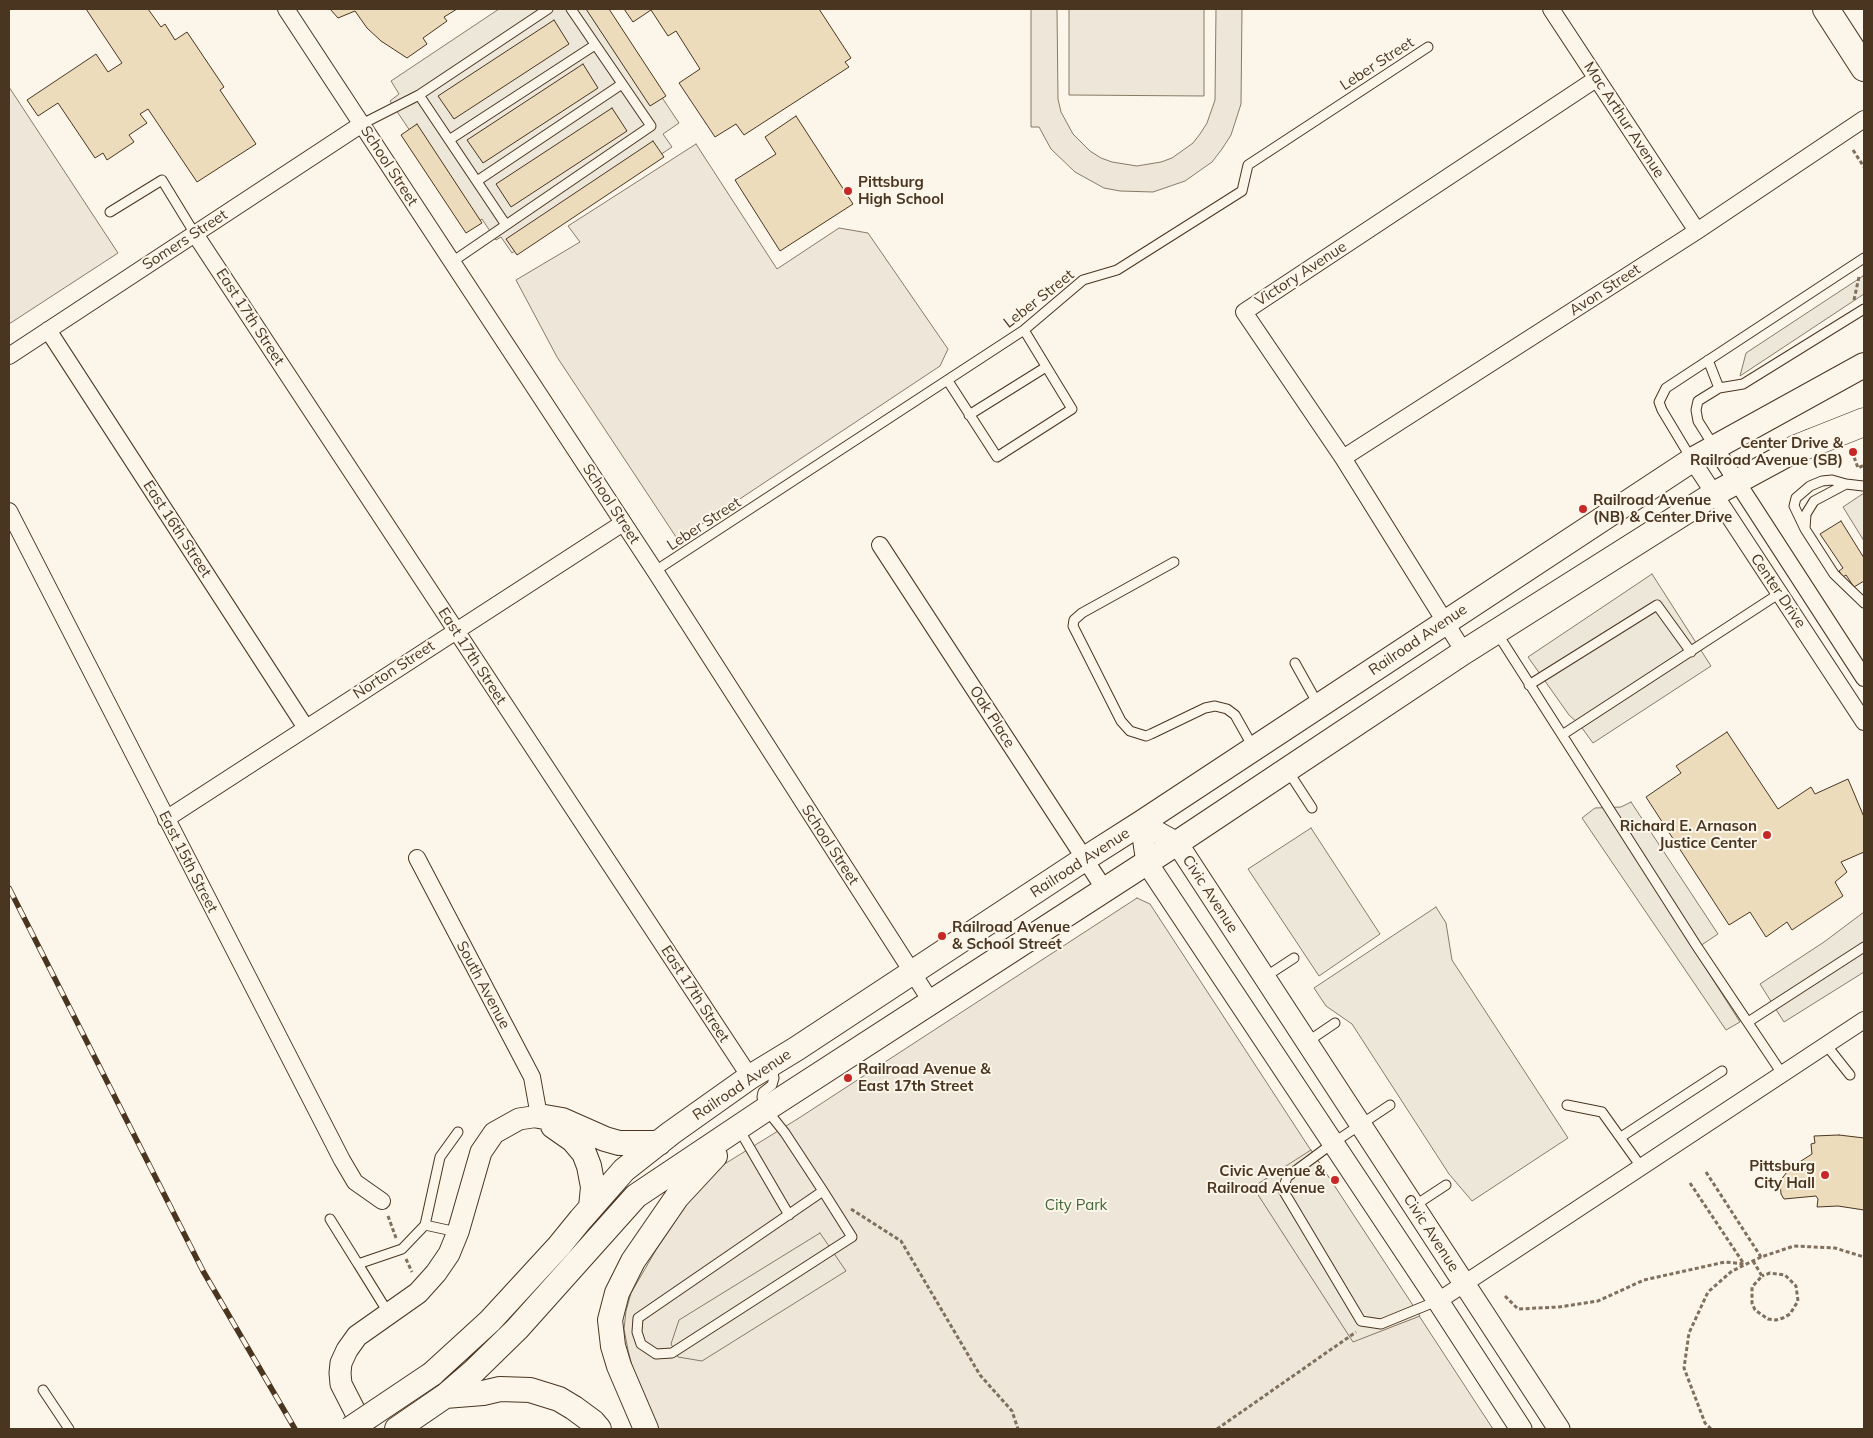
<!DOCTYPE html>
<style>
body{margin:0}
#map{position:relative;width:1873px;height:1438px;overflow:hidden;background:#fbf6e9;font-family:Mulish,sans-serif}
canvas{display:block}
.frame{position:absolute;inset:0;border:10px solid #4a3520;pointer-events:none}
</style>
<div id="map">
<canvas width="1873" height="1438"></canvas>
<div class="frame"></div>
</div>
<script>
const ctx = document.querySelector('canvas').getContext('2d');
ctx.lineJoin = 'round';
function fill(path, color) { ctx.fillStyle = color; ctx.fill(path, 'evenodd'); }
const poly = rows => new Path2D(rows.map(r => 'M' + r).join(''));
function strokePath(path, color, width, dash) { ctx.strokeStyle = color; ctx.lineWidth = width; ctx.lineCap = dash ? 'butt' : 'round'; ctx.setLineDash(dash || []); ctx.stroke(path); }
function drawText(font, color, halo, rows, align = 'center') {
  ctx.font = font + ' Mulish,sans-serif'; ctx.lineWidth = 4; ctx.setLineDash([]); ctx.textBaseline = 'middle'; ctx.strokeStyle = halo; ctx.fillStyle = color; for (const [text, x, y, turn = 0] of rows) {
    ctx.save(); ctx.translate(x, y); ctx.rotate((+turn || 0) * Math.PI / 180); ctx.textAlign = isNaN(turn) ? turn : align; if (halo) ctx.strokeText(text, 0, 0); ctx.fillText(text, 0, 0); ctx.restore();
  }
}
const green = poly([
 [1031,9,1057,9,1058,99,1061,112,1073,134,1090,151,1101,158,1112,162,1137,166,1161,162,1172,158,1193,143,1200,134,1207,123,1215,100,1216,9,1242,9,1241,104,1231,135,1222,149,1212,162,1185,181,1153,192,1120,191,1104,188,1075,172,1051,149,1039,127,1031,127,1031,9],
 [1069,9,1204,9,1204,96,1069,95,1069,9],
 [9,87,118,253,9,324,9,87],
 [696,144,777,269,839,228,868,233,948,349,940,366,678,540,557,357,516,280,580,242,568,226,696,144],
 [1137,898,1150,904,1493,1429,654,1429,635,1378,628,1350,624,1329,626,1311,631,1293,656,1250,693,1195,718,1168,799,1118,1137,898]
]);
fill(green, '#ede6d9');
strokePath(green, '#887966', 1);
const parking = poly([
 [499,9,603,9,679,123,663,134,672,147,512,253,501,237,496,240,482,219,473,225,390,101,399,94,391,81,499,9],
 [1863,276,1864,277,1864,294,1740,376,1746,353,1863,276],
 [1864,493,1864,541,1843,507,1864,493],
 [1652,574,1711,666,1593,743,1579,724,1569,715,1528,657,1652,574],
 [1631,802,1718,934,1694,950,1740,1022,1726,1030,1582,818,1595,808,1621,807,1631,802],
 [1311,828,1380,934,1319,976,1248,869,1311,828],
 [1436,907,1446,923,1452,960,1568,1138,1472,1201,1449,1174,1352,1024,1326,1006,1314,988,1436,907],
 [1864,912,1864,972,1784,1022,1760,984,1824,942,1864,912],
 [1311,1150,1420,1316,1353,1342,1253,1187,1311,1150],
 [820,1233,846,1271,702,1361,678,1357,671,1344,679,1320,820,1233]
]);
fill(parking, '#ede7d9');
strokePath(parking, '#887966', 1);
const building = poly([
 [86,9,148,9,161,27,165,24,175,40,187,32,224,87,220,90,256,144,197,182,148,109,140,114,147,123,129,135,134,142,107,160,103,153,95,158,58,103,38,116,27,100,96,54,108,72,122,63,86,9],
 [330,9,457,9,444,17,447,21,423,38,427,44,407,58,381,41,367,28,355,11,338,18,330,9],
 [586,9,609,9,666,96,650,106,586,9],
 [624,9,819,9,851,58,845,62,849,67,744,135,736,124,715,137,679,83,700,69,676,31,668,36,651,10,633,22,624,9],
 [554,20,569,44,454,119,438,96,554,20],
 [583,64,598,88,483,163,467,140,583,64],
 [612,108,627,131,511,207,496,184,612,108],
 [796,116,853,204,780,251,735,180,776,154,765,137,796,116],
 [417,124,482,223,466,233,401,135,417,124],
 [653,141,664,157,517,255,506,239,653,141],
 [1841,521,1864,558,1864,581,1854,587,1846,575,1843,577,1839,571,1843,568,1820,534,1841,521],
 [1727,732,1778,809,1811,787,1815,794,1848,779,1864,817,1864,852,1841,862,1847,872,1835,882,1843,896,1792,930,1787,922,1766,937,1750,912,1729,925,1646,797,1681,773,1676,766,1727,732],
 [1839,1135,1864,1138,1864,1210,1838,1206,1817,1207,1818,1199,1816,1196,1784,1199,1781,1194,1780,1181,1790,1168,1812,1154,1811,1144,1815,1143,1814,1136,1839,1135]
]);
fill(building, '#ecdcbc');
strokePath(building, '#4a3520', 1);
const service = poly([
 [419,95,506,225],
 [362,124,419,95,548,9],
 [449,140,595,45],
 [477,181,622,84],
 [110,212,162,180,195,234],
 [452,262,651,126,571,9],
 [1708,360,1719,388],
 [948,381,997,457,1072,409,1024,330],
 [969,415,1046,367],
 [1715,448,1698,421,1696,410,1698,401,1719,388,1743,384,1864,309],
 [1692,460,1662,410,1659,402,1666,388,1864,258],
 [1863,486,1846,484,1814,501,1806,514,1805,529,1834,574,1864,603],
 [1805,529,1794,506,1796,498,1810,486,1822,481,1832,480,1846,484],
 [1174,562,1082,613,1074,620,1073,626,1121,721,1130,731,1146,736,1151,734,1205,708,1215,706,1227,709,1235,715,1253,747],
 [655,571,1024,330,1083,280,1117,270,1242,191,1248,165,1428,47],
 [1497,633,1696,945,1783,1075],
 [1295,663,1319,706],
 [1529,685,1657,605,1691,652],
 [1562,735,1780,593],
 [1288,771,1312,808],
 [1265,977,1294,958],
 [1748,1022,1864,947],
 [1307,1042,1335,1023],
 [1827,1046,1850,1075],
 [772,1067,774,1078,772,1085,763,1092,762,1097,766,1109,785,1133,823,1191,852,1237,672,1353,656,1354,641,1344,637,1332,638,1318,823,1191],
 [1390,1105,1333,1143,1287,1177,1283,1190,1361,1321,1381,1324,1437,1301],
 [1567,1105,1602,1112,1642,1168],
 [740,1131,789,1215],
 [1621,1137,1722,1071],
 [1414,1206,1446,1185],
 [330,1219,358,1264],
 [425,1225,440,1157,458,1132],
 [389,1314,358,1264,402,1249,425,1225,457,1232],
 [43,1390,69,1429]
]);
const minor = poly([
 [286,9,655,571,932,1003],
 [1551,9,1697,231],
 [195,234,750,1077],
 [48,330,306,728],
 [9,356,362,124],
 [1715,448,1864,678],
 [1343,458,1697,231,1864,119],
 [1692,460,1864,722],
 [9,511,342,1160,355,1182,382,1201],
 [880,545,1105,890],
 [1464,652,1343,458,1244,312,1596,79],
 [166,819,623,523],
 [417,858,532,1077,539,1116],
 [1438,1301,1864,1020]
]);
const tertiary = poly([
 [1141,823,1177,843,1559,1429],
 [1141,823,1147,863,1438,1301,1521,1429],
 [364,1429,341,1384,340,1373,341,1363,347,1350,357,1336,418,1293,436,1273,449,1254,458,1232,481,1152,494,1133,519,1119,539,1116]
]);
const secondary = poly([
 [539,1116,562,1120,605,1139,619,1143,659,1143],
 [553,1126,573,1140,584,1153,589,1166,593,1187,591,1207],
 [432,1374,490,1321,559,1246,581,1219,624,1170,671,1133,750,1077,796,1049,1086,858,1141,823,1692,460,1864,365],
 [445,1396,483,1393,500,1389,530,1390,559,1399,574,1408,593,1422,599,1429],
 [397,1429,445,1396,474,1371,517,1329,636,1196,766,1109,1177,843,1464,652,1714,494,1812,441],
 [646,1429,619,1366,613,1346,610,1320,617,1293,633,1261,677,1197,715,1156]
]);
const primary = poly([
 [1826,9,1864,68]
]);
const motorway = poly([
 [1796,449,1864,422]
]);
strokePath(service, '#4a3520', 11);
strokePath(minor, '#4a3520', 18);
strokePath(tertiary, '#4a3520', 23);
strokePath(secondary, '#4a3520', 26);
strokePath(primary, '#4a3520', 28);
strokePath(motorway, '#4a3520', 29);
strokePath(poly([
 [1853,150,1864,167],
 [1854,300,1859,277],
 [1852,451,1858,468,1864,465],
 [1706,1172,1761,1257],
 [1690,1183,1744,1264],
 [851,1209,901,1241,980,1375,1012,1411,1018,1429],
 [388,1216,396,1238],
 [406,1259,412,1272],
 [1753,1261,1762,1276,1752,1287,1752,1303,1755,1310,1768,1319,1776,1320,1783,1318,1790,1314,1798,1301,1796,1286,1785,1275,1770,1273,1762,1276],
 [1505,1296,1518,1309,1559,1307,1598,1301,1644,1280,1725,1262,1744,1264],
 [1217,1429,1356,1332],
 [1711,1429,1705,1423,1684,1368,1689,1333,1708,1292,1732,1271,1761,1257,1794,1246,1835,1248,1864,1257]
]), '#7f6f5c', 3, [4, 2.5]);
strokePath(service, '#fbf6e9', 9);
strokePath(minor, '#fbf6e9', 16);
strokePath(tertiary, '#fbf6e9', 21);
strokePath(secondary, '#fbf6e9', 24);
strokePath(primary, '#fbf6e9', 26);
strokePath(motorway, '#fbf6e9', 28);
const rail = poly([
 [9,888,203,1271,295,1429]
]);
strokePath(rail, '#4a3520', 5.5);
strokePath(rail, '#fbf6e9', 4, [11]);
const secondaryBridge = poly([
 [350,1429,432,1374]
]);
strokePath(secondaryBridge, '#4a3520', 26, []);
strokePath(secondaryBridge, '#fbf6e9', 24);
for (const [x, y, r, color] of [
 [848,191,5,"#c62828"],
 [1853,452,5,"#c62828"],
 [1583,509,5,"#c62828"],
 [1767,835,5,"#c62828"],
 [942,936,5,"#c62828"],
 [848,1078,5,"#c62828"],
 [1825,1175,5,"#c62828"],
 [1335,1180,5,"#c62828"]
]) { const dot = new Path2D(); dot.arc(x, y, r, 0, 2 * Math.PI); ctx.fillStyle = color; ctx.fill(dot); strokePath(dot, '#fbf6e9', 2); }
drawText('15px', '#4a3520', '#fbf6e9', [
 ["Leber Street",1377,64,-33],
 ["Mac Arthur Avenue",1624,120,57],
 ["School Street",389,166,57],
 ["Somers Street",185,240,-33],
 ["Victory Avenue",1301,274,-33],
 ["Avon Street",1605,290,-33],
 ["Leber Street",1039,299,-38],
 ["East 17th Street",250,317,57],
 ["School Street",611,504,57],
 ["Leber Street",704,524,-33],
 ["East 16th Street",177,529,57],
 ["Center Drive",1778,591,56],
 ["Railroad Avenue",1418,640,-34],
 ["East 17th Street",472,656,57],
 ["Norton Street",394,670,-33],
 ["Oak Place",992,717,57],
 ["School Street",830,845,57],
 ["East 15th Street",188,862,63],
 ["Railroad Avenue",1080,863,-33],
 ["Civic Avenue",1210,894,57],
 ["South Avenue",483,985,62],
 ["East 17th Street",695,994,57],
 ["Railroad Avenue",742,1085,-34],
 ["Civic Avenue",1431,1233,57]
]);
drawText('bold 15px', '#4a3520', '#fbf6e9', [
 ["Pittsburg",858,182],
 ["High School",858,199],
 ["Center Drive &",1843,443,"right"],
 ["Railroad Avenue (SB)",1843,460,"right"],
 ["Railroad Avenue",1593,500],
 ["(NB) & Center Drive",1593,517],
 ["Richard E. Arnason",1757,826,"right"],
 ["Justice Center",1757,843,"right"],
 ["Railroad Avenue",952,927],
 ["& School Street",952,944],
 ["Railroad Avenue &",858,1069],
 ["East 17th Street",858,1086],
 ["Pittsburg",1815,1166,"right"],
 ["City Hall",1815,1183,"right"],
 ["Civic Avenue &",1325,1171,"right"],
 ["Railroad Avenue",1325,1188,"right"]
], 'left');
drawText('15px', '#436837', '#fbf6e9', [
 ["City Park",1076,1205]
]);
</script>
